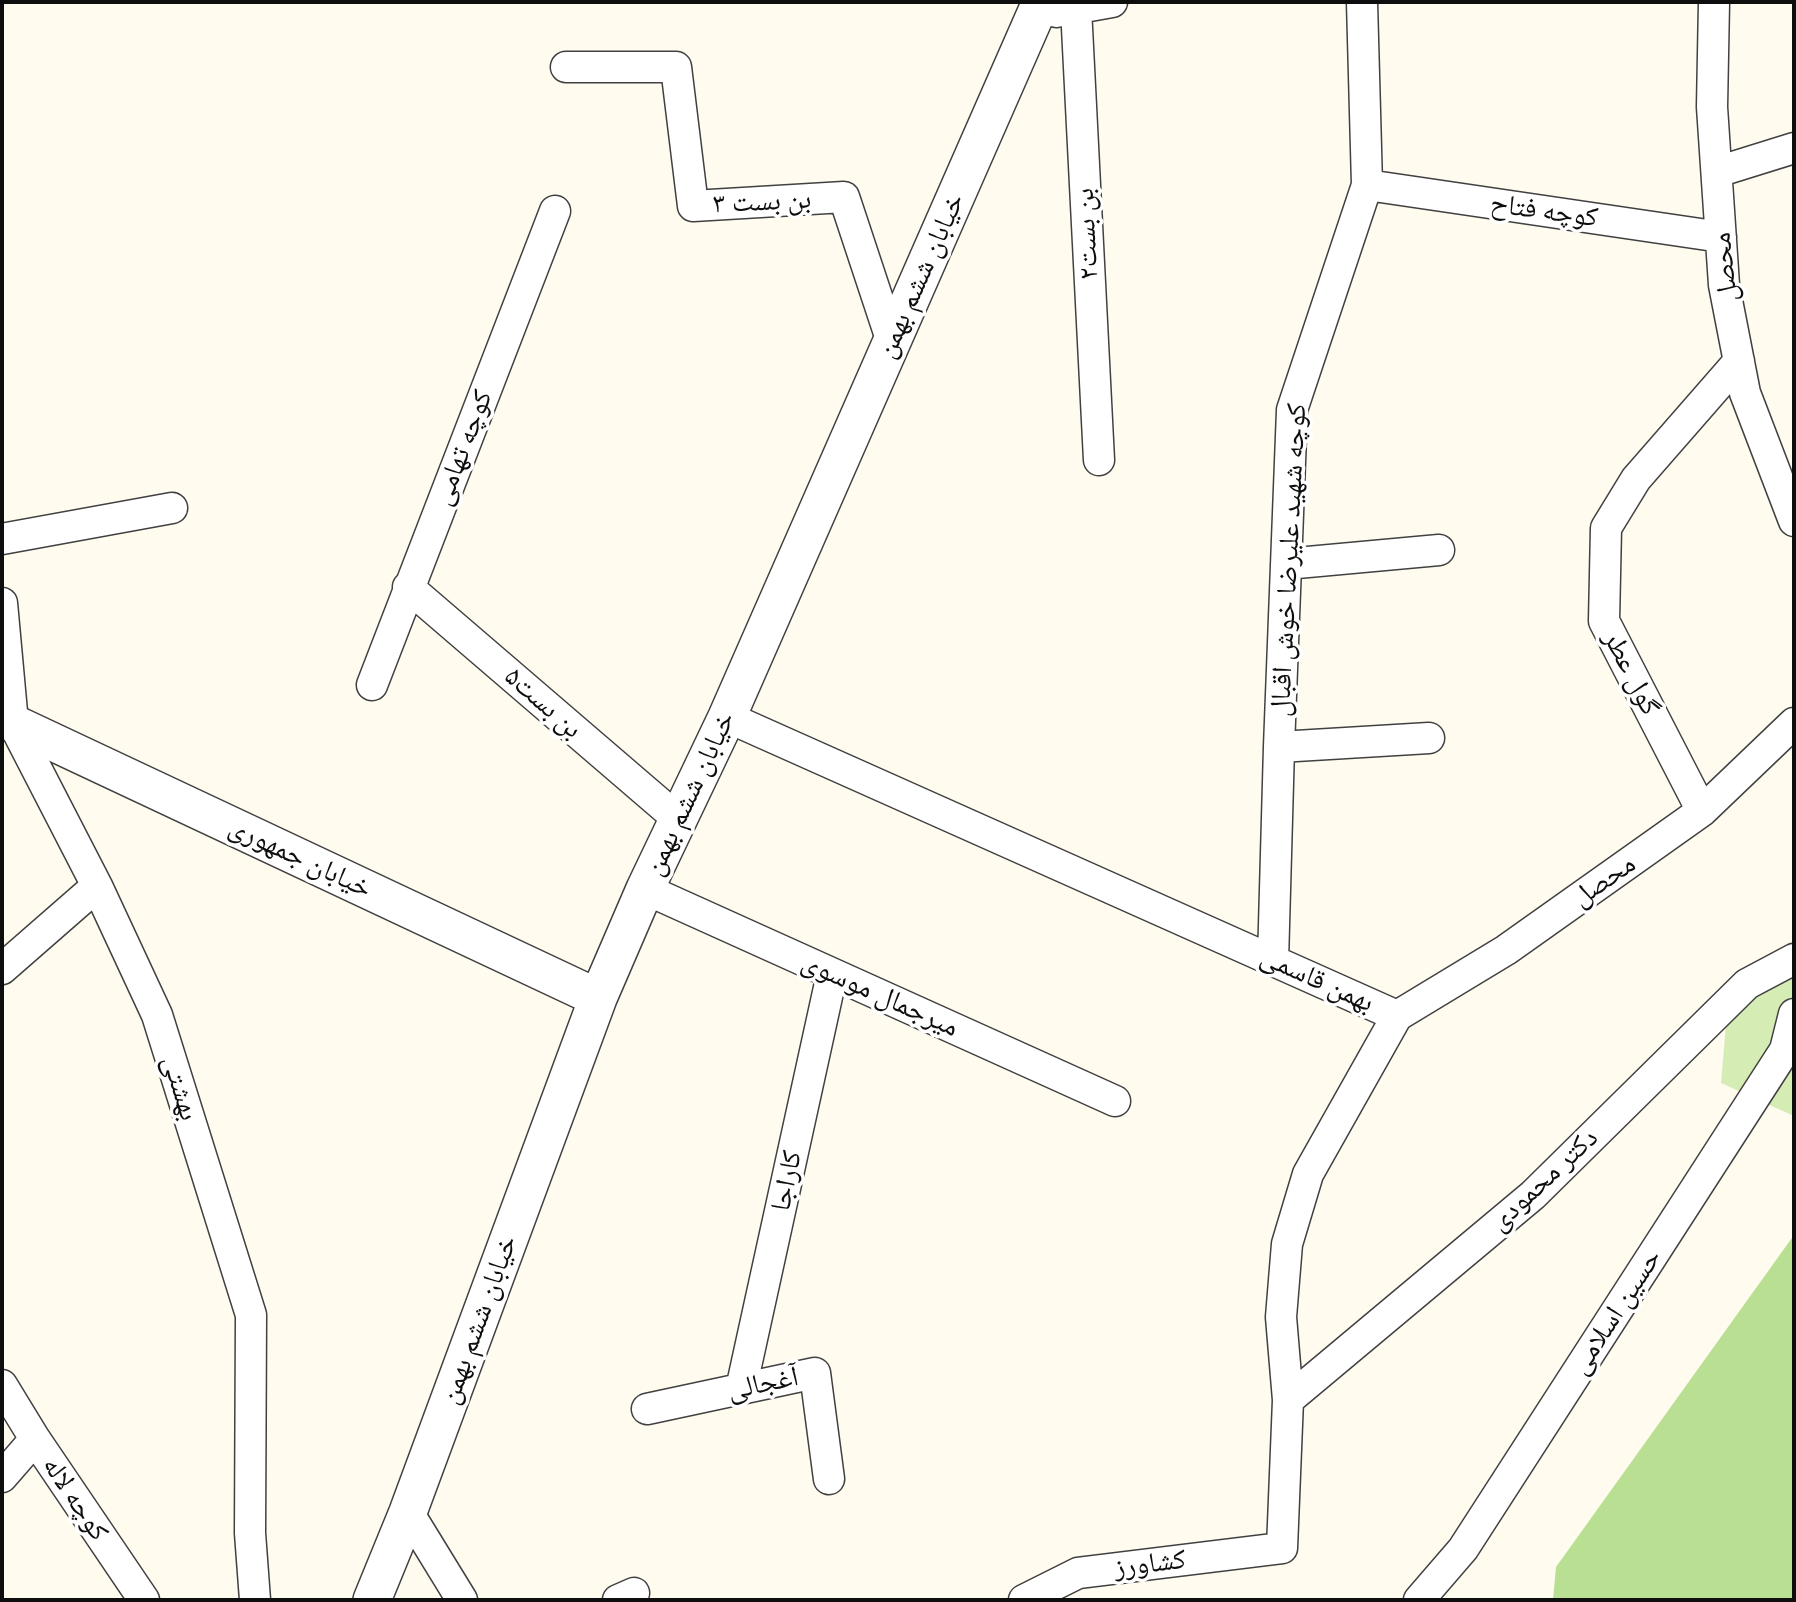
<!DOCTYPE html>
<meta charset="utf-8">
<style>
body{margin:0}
#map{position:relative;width:1796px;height:1602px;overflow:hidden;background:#fffbef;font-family:"Zilla Slab",serif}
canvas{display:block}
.frame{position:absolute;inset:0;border:4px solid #0e0e0e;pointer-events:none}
</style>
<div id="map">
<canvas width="1796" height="1602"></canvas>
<div class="frame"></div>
</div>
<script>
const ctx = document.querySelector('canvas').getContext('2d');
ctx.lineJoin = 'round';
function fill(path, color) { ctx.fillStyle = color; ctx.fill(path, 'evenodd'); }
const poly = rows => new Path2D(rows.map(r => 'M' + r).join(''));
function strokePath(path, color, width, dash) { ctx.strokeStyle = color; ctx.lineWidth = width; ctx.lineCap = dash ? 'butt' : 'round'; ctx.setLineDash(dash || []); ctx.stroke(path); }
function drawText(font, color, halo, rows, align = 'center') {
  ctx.font = font + ' "Zilla Slab","Noto Naskh Arabic",serif'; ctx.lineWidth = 7; ctx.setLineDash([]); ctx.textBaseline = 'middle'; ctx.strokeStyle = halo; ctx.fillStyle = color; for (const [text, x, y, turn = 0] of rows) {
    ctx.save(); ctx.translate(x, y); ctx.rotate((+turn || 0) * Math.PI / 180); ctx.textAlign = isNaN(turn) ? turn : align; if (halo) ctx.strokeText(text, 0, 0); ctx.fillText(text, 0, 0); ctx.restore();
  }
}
fill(poly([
 [1794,962,1794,1116,1721,1083,1727,1013]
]), '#d5edb4');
fill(poly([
 [1794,1235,1794,1600,1553,1600,1556,1567]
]), '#b9e092');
const minor = poly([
 [1714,2,1712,107,1724,285,1745,393,1794,521],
 [1076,8,1099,460],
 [1056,12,1112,2],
 [566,67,676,67,693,206,844,197,892,342],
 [1717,172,1794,148],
 [1367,185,1721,237],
 [2,539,172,508],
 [1286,564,1439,550],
 [408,587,678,819],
 [2,603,13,723,97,886,157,1015,251,1315,250,1533,255,1600],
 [372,685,555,211],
 [727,717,1397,1016],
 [1279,747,1429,738],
 [1702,811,1604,621,1606,528,1636,479,1739,361],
 [645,889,1115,1101],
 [1273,961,1279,747,1292,410,1367,185,1362,2],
 [2,969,97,886],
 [2,1385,35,1439],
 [741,1389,832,974],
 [1288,1400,1533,1195,1747,984,1794,959],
 [647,1409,815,1373,829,1479],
 [2,1477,35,1439,144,1600],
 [408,1512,462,1600],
 [618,1600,634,1593],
 [1024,1600,1078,1573,1282,1548,1288,1400,1281,1317,1287,1244,1308,1174,1397,1016,1506,950,1702,811,1794,723],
 [1419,1600,1463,1549,1785,1050,1794,1014]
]);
const tertiary = poly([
 [2,718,598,998],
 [372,1600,408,1512,598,998,645,889,727,717,1041,2]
]);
strokePath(minor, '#414141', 33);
strokePath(tertiary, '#414141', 40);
strokePath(minor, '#fff', 30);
strokePath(tertiary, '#fff', 37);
drawText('28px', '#0e0e0e', '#fff', [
 ["بن بست ۳",762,202,-3],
 ["کوچه فتاح",1544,211,8],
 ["بن بست۲",1087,234,-93],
 ["محصل",1725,267,-96],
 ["خیابان ششم بهمن",921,276,-66],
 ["کوچه تهامی",463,448,-69],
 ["کوچه شهید علیرضا خوش اقبال",1289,560,-87],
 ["گول عطر",1631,673,63],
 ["بن بست۵",543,703,41],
 ["خیابان ششم بهمن",690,794,-65],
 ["خیابان جمهوری",300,858,25],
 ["محصل",1604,881,-35],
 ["بهمن قاسمی",1317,980,24],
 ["میرجمال موسوی",880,995,24],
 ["بهشتی",180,1088,73],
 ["دکتر محمودی",1544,1180,-43],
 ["کاراجا",787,1181,-78],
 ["حسین اسلامی",1616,1312,-57],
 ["خیابان ششم بهمن",479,1320,-70],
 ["آغجالی",763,1384,-12],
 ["کوچه لاله",75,1499,56],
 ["کشاورز",1150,1564,-7]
]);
</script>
